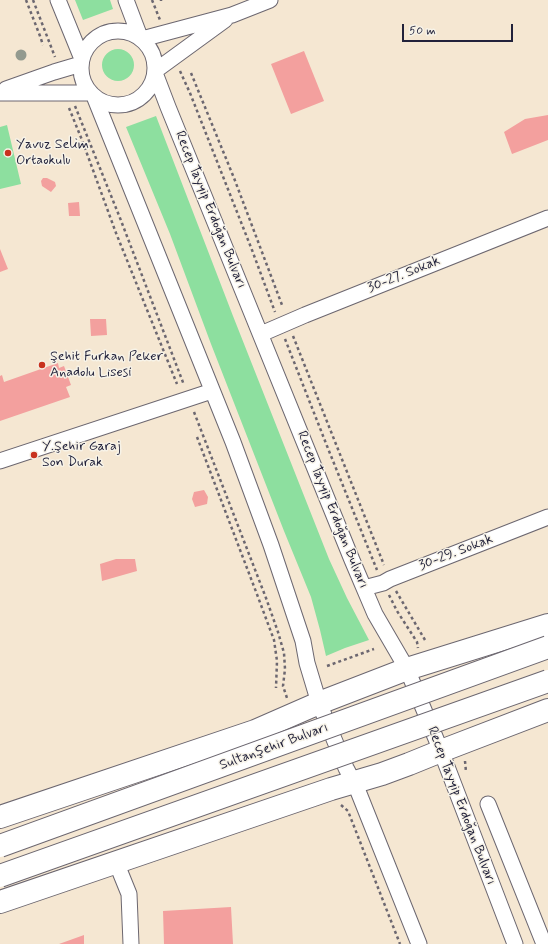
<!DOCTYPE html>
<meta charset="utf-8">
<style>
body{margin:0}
#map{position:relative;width:548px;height:944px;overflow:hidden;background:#f5e7d2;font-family:Mynerve,sans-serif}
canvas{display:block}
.scale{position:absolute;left:402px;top:24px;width:111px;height:18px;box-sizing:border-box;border:2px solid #22223b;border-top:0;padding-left:5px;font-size:12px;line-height:14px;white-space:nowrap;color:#22223b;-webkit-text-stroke:3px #f7f3e8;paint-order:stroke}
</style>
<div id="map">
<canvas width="548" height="944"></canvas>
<div class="scale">50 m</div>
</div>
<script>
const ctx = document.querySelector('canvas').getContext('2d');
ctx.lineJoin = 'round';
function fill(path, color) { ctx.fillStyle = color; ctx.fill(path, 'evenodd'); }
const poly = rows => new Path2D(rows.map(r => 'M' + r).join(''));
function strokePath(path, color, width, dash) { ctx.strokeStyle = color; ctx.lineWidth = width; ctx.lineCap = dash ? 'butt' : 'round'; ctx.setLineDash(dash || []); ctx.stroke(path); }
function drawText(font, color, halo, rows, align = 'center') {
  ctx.font = font + ' Mynerve,sans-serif'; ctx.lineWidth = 3; ctx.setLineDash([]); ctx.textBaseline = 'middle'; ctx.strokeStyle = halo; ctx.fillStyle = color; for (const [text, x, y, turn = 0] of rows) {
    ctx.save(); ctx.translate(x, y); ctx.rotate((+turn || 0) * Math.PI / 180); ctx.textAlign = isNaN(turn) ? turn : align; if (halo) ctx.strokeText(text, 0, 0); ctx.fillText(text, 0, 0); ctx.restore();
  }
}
fill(poly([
 [75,0,110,0,113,9,83,20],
 '102 65a16 16 0 1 1 32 0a16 16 0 1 1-32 0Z',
 [156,116,233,316,329,559,347,598,369,640,345,648,326,656,320,630,311,597,284,531,211,344,170,234,126,127],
 [7,125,21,184,0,189,0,127]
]), '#8ddf9f');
fill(poly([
 [304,51,324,101,291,114,271,64],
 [548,115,548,140,512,154,504,132,525,119],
 [43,178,47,178,55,182,56,186,51,192,42,186,41,181],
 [79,202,80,216,69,216,68,203],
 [0,249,8,269,0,272],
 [90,319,106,319,107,335,91,336],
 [58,363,59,368,64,366,71,385,66,387,70,397,0,421,0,376,2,375,4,382],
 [204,490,208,497,207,504,195,507,192,499,194,492],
 [116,559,135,559,137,571,102,581,100,564],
 [231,907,233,944,164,944,163,911],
 [84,935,84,944,59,944]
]), '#f3a09e');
const minor = poly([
 [58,0,82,59],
 [126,0,140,37],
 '81 68a37 37 0 1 1 74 0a37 37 0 1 1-74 0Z',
 [142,39,232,15,270,0],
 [155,71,225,20],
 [155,73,168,107,352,560,375,614,407,669,441,751,515,944],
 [6,89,37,78,54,72,81,64],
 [0,93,91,93],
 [94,96,233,442,271,545,303,641,307,663,319,703,346,768,358,791,419,944],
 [261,334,305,315,548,218],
 [0,461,212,391],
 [364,588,383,583,390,579,548,517],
 [488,804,544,944],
 [116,862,129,894,131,944]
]);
const highway = poly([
 [0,817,255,731,319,703,407,669,548,625],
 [0,902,331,789,382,774,409,764,441,751,548,710]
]);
strokePath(minor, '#6c6770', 17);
strokePath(highway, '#6c6770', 24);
strokePath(poly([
 [26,0,40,36,43,45],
 [33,0,55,57],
 [152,0,160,20],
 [161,0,161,1],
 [180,71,190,93,252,250,275,312],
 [191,73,234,178,282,305],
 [75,106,120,218,184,385],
 [69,108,82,140,116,233,177,384],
 [293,336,384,565],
 [285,339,327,446,377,570],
 [194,412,266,598,278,632,284,653,285,669,283,686,287,698],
 [197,437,258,597,274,640,277,661,276,688],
 [396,591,425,640],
 [389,595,397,611,417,642,418,648],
 [327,666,374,649],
 [465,761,466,772],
 [341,805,348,811,400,944]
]), '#6c6770', 2.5, [3, 3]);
strokePath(minor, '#fff', 15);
strokePath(highway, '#fff', 22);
const highwayBridge = poly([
 [0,846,548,647],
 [0,876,548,681]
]);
strokePath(highwayBridge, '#6c6770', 24, []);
strokePath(highwayBridge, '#fff', 22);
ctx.fillStyle = '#939a8f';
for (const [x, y] of [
 [21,55]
]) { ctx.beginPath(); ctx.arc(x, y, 5.5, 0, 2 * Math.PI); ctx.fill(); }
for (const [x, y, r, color] of [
 [8,153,4,"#c8321e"],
 [42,365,4,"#c8321e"],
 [34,455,4,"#c8321e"]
]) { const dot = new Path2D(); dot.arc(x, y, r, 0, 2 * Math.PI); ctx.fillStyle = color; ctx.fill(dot); strokePath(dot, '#f7f3e8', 1.5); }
drawText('14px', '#22223b', '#f7f3e8', [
 ["Yavuz Selim",16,145],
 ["Ortaokulu",16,161],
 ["Şehit Furkan Peker",50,357],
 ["Anadolu Lisesi",50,373],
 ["Y.Şehir Garaj",42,447],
 ["Son Durak",42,463]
], 'left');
drawText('14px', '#22223b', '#f7f3e8', [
 ["Recep Tayyip Erdoğan Bulvarı",210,210,68],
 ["30-27. Sokak",404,275,-22],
 ["Recep Tayyip Erdoğan Bulvarı",332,510,68],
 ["30-29. Sokak",456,553,-21],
 ["Sultanşehir Bulvarı",274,747,-20],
 ["Recep Tayyip Erdoğan Bulvarı",461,806,69]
]);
</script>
